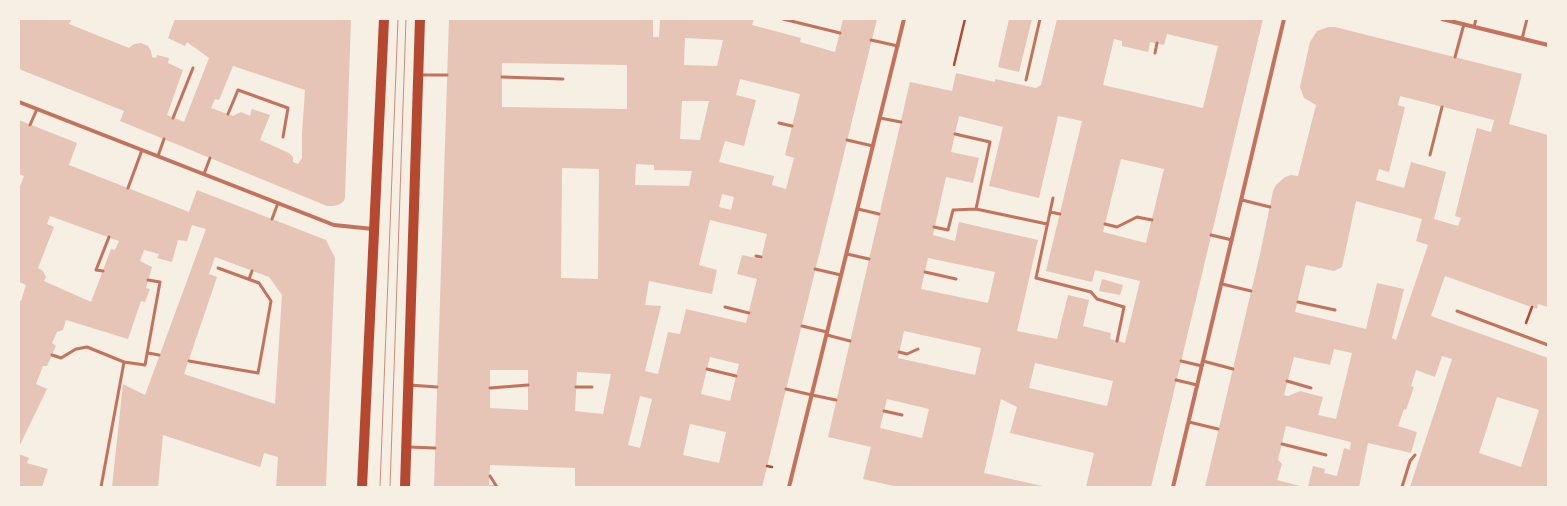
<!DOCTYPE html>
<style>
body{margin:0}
#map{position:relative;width:1567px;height:506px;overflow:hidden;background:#f6efe4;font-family:Lora,serif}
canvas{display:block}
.frame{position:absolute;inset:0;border:20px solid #f6efe4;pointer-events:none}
</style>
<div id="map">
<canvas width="1567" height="506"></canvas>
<div class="frame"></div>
</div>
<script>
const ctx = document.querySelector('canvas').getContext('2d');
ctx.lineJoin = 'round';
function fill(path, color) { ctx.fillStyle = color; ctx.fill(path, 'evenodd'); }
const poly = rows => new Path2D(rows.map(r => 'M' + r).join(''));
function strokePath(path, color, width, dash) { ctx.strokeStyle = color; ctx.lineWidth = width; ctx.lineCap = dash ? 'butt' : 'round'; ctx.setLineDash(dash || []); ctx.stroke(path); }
fill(poly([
 [19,19,72,19,69,24,129,48,134,44,141,43,148,46,151,51,152,57,156,58,157,55,169,58,168,63,183,70,167,115,184,122,209,58,187,42,185,46,168,38,175,19,351,19,345,197,344,201,340,204,334,206,327,206,120,121,124,111,19,69,19,45,20,43,19,35,20,33,19,32],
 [233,66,305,90,302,133,302,158,298,164,293,162,293,157,289,153,260,140,270,115,252,109,250,116,241,112,233,116,211,108,215,99,219,100],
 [449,19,653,19,653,37,659,37,660,19,754,19,752,25,801,38,800,42,835,52,843,19,877,19,762,487,575,487,575,468,490,465,489,485,495,485,495,487,434,487],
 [685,38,723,40,717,66,684,65],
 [502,63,627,65,627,109,502,107],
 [740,79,800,94,785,155,794,158,786,189,772,185,774,176,719,162,725,141,744,146,756,100,736,95],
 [682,101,709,101,700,140,680,139],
 [636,164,654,165,654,170,692,171,689,186,635,185],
 [562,168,599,169,598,279,561,278],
 [722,194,734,197,731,210,719,207],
 [710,220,767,234,761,259,742,255,737,274,757,279,746,323,686,309,680,334,668,332,658,374,645,371,661,306,645,305,649,281,712,294,717,270,699,265],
 [710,357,739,364,730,401,701,394],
 [490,370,528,370,528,410,490,408],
 [577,372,611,374,603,414,575,411],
 [640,396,652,399,640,448,628,445],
 [690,424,726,432,719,463,683,455],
 [1009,19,1032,19,1019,72,998,67],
 [1057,19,1263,19,1151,487,1086,487,1094,453,1010,433,1017,407,1001,399,984,473,1047,487,898,487,863,479,871,447,828,437,910,82,952,91,956,73,995,82,995,79,1036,88,1041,85],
 [1167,34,1218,46,1203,108,1103,85,1114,39,1122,41,1122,46,1148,52,1150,42,1164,45],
 [959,116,1003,127,989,186,1039,198,1058,116,1082,121,1046,271,1092,282,1095,270,1140,281,1125,343,1110,339,1111,333,1083,326,1089,300,1068,295,1057,339,1017,331,1038,240,959,222,955,241,933,235,946,177,973,183,979,158,951,152],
 [1121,159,1164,169,1146,243,1103,232],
 [928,258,995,272,988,303,921,289],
 [904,331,981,348,975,375,898,358],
 [1035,363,1113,381,1107,406,1029,388],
 [887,399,929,409,922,438,880,428],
 [1328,27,1335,27,1522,74,1509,124,1548,135,1548,307,1538,304,1537,309,1445,276,1431,316,1548,358,1548,487,1410,487,1452,359,1442,356,1435,377,1416,370,1411,386,1414,387,1406,410,1404,409,1398,426,1417,432,1411,453,1368,443,1359,487,1308,487,1313,466,1325,469,1324,473,1337,476,1344,448,1350,450,1351,442,1286,426,1278,460,1282,464,1277,480,1304,487,1205,487,1260,254,1273,191,1276,185,1285,177,1291,175,1298,176,1316,105,1304,98,1300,87,1310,42,1317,31],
 [1400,96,1494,120,1491,132,1477,128,1455,216,1461,218,1458,226,1434,219,1446,172,1411,162,1404,188,1376,180,1379,169,1389,172,1405,107,1398,105],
 [1356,201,1422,219,1416,241,1428,245,1396,340,1392,338,1404,289,1377,283,1366,329,1295,312,1306,265,1334,271,1342,267],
 [1334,349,1352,353,1336,419,1318,415,1323,397,1300,391,1288,396,1284,395,1294,357,1330,365],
 [1497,397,1539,410,1521,467,1479,453],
 [19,120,77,143,69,165,189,212,197,190,326,240,335,258,326,487,276,487,278,457,264,453,260,467,163,435,158,487,112,487,123,384,145,395,206,229,192,225,187,241,178,240,172,262,157,258,159,254,144,250,140,261,152,267,146,288,150,289,145,302,141,301,128,339,66,320,63,330,57,332,52,343,56,346,47,366,43,366,36,384,47,389,19,447,19,300,21,301,26,285,19,282,19,185,20,186,24,176,19,174],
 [50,216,119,241,115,250,111,249,91,302,44,281,46,277,43,271,38,268,54,227,47,224],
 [215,257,269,277,282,295,275,404,184,374,217,277,209,274],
 [1102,279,1123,285,1120,295,1099,291],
 [19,454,29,458,27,463,48,469,42,487,19,486]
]), '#e6c5b7');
strokePath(poly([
 [954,65,965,19],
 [1526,323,1532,307],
 [767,466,772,467]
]), '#b5482f', 2.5);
strokePath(poly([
 [783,19,840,33],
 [1474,27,1476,19],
 [1522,39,1527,19],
 [871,40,898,46],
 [1155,53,1157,43],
 [1455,57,1464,24],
 [420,75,447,75],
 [502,77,563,79],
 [1026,80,1040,19],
 [228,114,238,90,288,108,283,137],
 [173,118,193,68],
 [880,118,901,122],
 [779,123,792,126],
 [30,125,37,109],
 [955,134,990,142,976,209,1047,224],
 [847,140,873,146],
 [1430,155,1442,107],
 [158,156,164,139],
 [204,174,210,158],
 [128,188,142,150],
 [1053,198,1036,278,1091,292,1097,299,1124,307,1117,341],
 [1242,200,1270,207],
 [858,209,879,214],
 [1050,212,1060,214],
 [272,219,278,203],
 [1105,224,1117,227,1137,217,1152,220],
 [934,227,948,230,953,210,976,209],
 [1211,235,1232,240],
 [847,254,869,259],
 [756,256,761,257],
 [815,269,841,275],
 [103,271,96,270,109,237],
 [925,272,956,279],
 [249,279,252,271],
 [1222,284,1251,291],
 [1298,302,1335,310],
 [725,307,749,313],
 [1457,311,1548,345],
 [802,326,827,332],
 [827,335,850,341],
 [899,352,907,354,918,349],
 [148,353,159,355],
 [52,355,61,358,76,349,87,347,124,362],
 [189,361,258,373,271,301,259,283,218,268],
 [1181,361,1202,366],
 [1203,361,1233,369],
 [707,369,736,376],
 [1176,380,1197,385],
 [1287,381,1311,388],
 [409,385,437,387],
 [576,387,592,387],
 [490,388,528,385],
 [786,389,812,395],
 [812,395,836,400],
 [884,411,902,415],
 [1189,422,1218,429],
 [1282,444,1326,455],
 [408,447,435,448],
 [490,476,497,487],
 [101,487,124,362,145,365,160,282,148,280],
 [1402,487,1410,461,1415,455]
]), '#c5725c', 3);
strokePath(poly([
 [1442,19,1548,45],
 [19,102,334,225,373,229],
 [789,487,904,19],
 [1173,487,1284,19]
]), '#c5725c', 4);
strokePath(poly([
 [362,487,384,19],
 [405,487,420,19]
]), '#b5482f', 10);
strokePath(poly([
 [380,487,398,19],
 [390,487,406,19]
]), '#cf8b77', 1);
</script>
